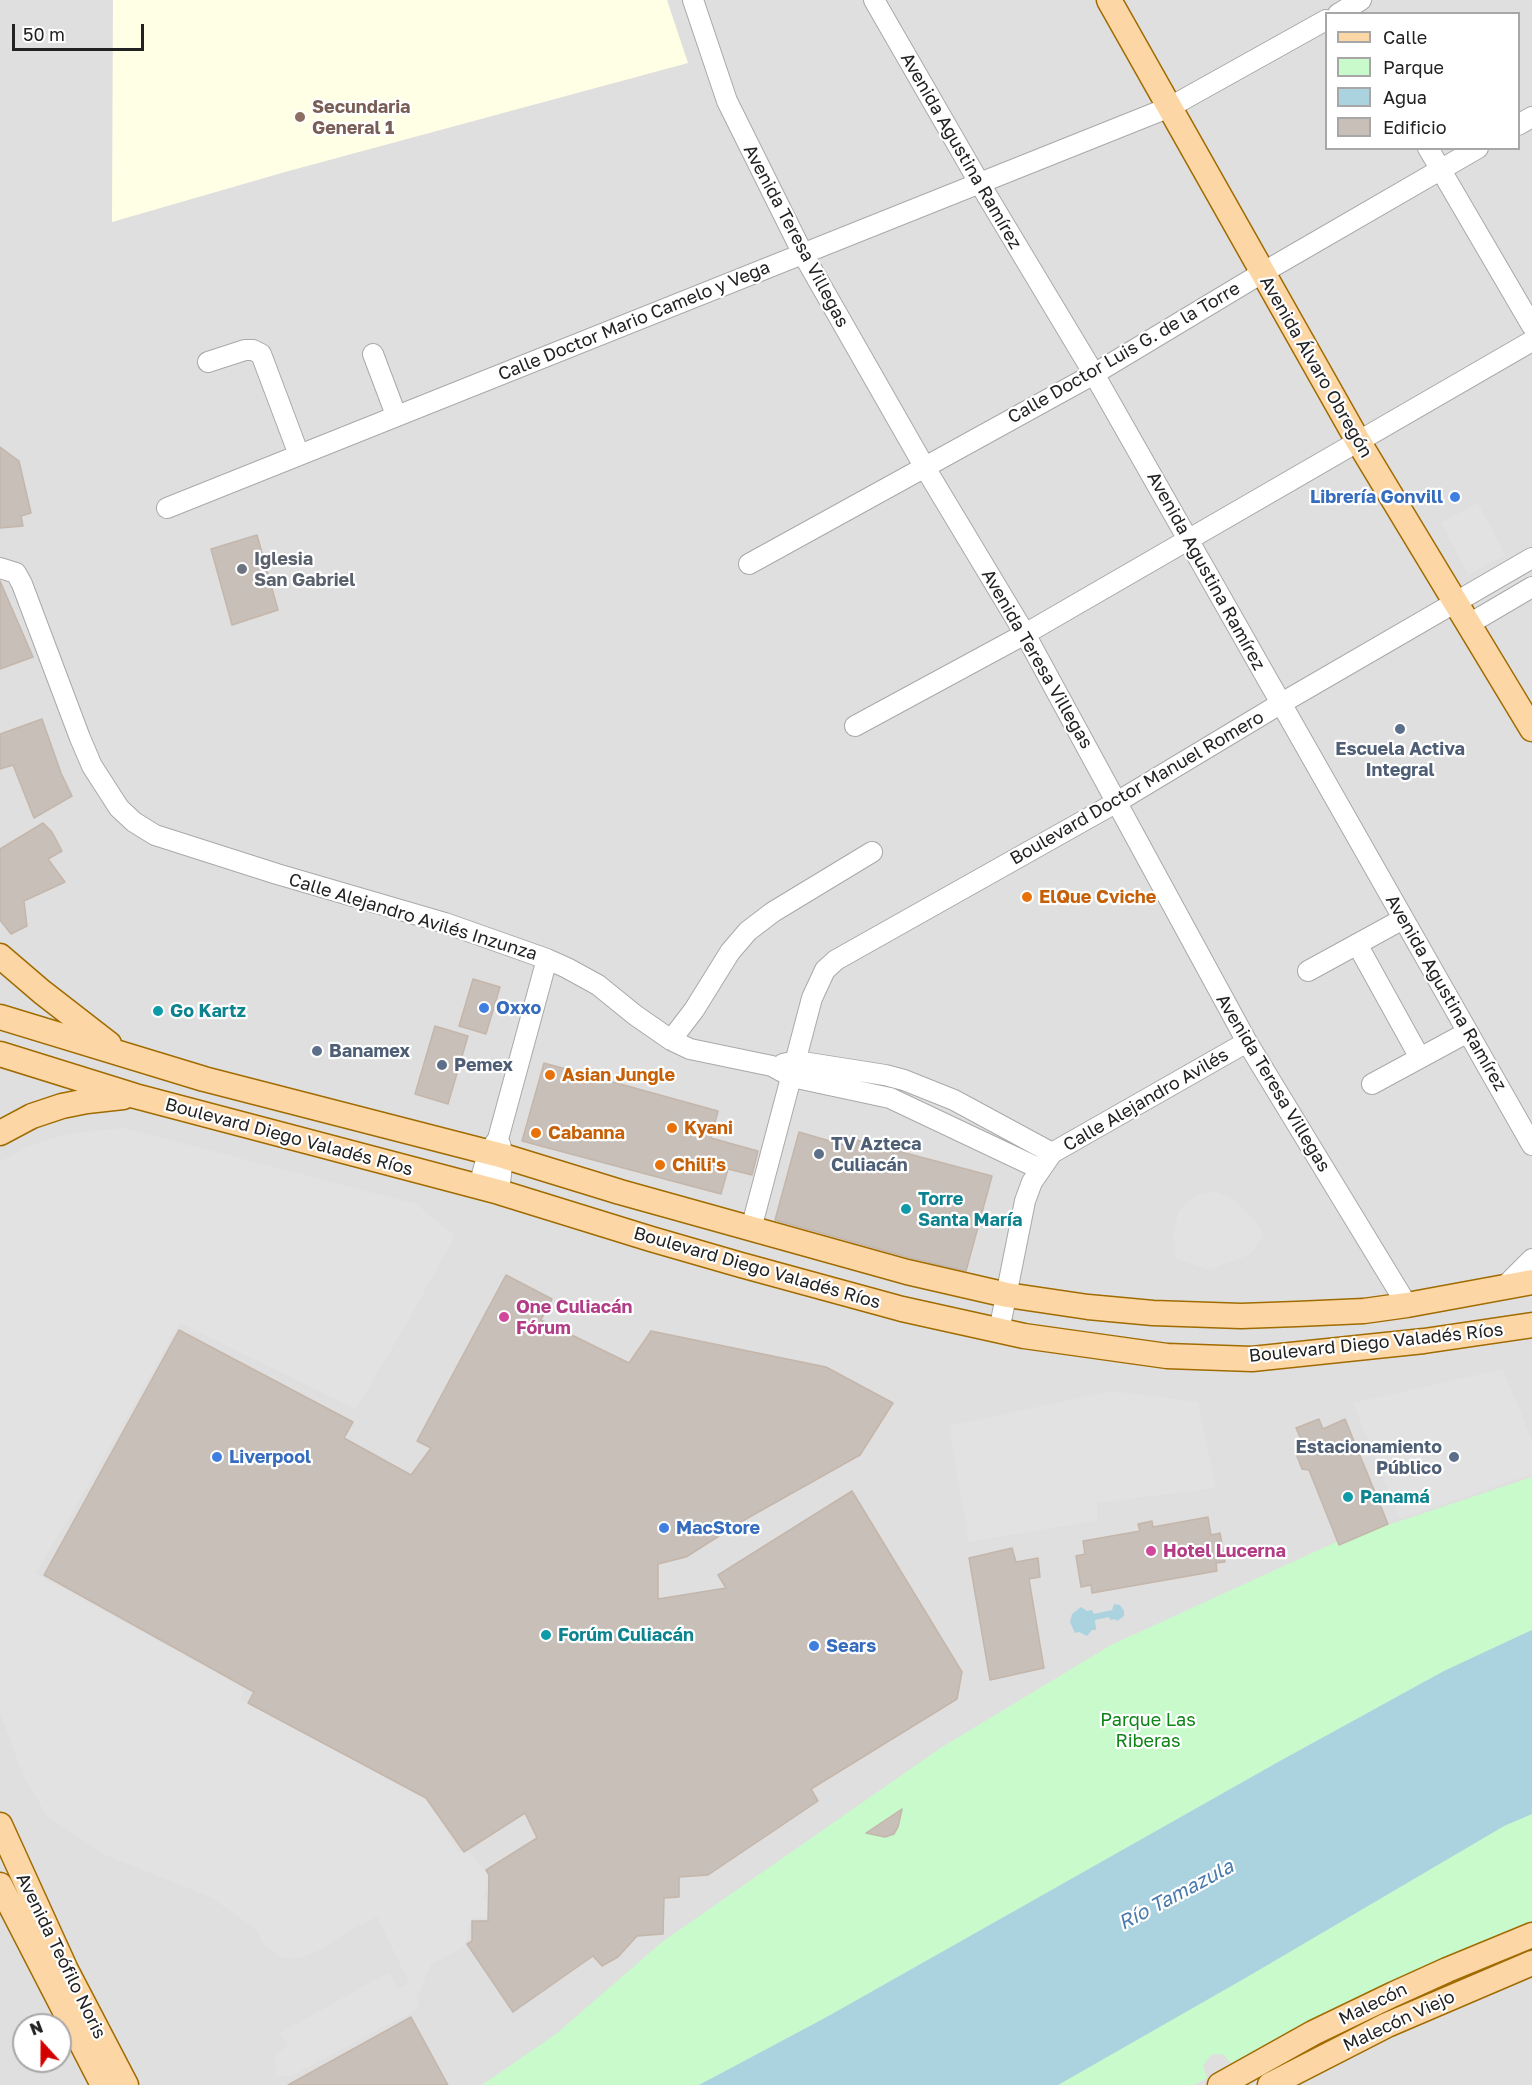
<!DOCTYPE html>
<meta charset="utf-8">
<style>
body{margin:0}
#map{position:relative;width:1532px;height:2085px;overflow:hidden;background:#f2efe9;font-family:"Golos Text",sans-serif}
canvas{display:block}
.legend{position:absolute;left:1325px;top:12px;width:195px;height:138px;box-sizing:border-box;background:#fff;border:2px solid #a7a7a7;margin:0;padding:8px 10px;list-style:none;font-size:18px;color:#222}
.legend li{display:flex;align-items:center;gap:12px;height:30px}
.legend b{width:30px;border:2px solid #a7a7a7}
.north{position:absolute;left:12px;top:2013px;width:60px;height:60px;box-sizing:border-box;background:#fff;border:2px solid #a7a7a7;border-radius:50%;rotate:339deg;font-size:16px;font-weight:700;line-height:24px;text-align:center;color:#222}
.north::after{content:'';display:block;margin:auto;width:21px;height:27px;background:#d40000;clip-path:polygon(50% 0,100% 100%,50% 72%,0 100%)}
.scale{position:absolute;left:12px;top:24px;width:132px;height:27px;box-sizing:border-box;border:3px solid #222;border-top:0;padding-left:8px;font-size:18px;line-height:21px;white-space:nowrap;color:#222;-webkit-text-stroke:4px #fff;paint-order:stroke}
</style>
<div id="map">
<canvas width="1532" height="2085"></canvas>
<ul class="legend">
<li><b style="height:8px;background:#fcd6a4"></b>Calle</li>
<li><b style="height:16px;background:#c8facc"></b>Parque</li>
<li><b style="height:16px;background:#aad3df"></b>Agua</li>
<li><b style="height:16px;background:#c7bfb8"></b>Edificio</li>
</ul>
<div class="north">N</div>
<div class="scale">50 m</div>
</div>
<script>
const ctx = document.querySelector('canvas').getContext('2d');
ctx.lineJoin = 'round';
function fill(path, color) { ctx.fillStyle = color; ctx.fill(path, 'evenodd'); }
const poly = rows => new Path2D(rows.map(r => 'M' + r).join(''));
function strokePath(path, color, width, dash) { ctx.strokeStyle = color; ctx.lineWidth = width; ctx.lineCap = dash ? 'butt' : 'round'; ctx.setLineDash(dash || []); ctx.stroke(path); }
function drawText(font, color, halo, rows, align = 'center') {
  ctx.font = font + ' "Golos Text",sans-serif'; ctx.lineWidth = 4.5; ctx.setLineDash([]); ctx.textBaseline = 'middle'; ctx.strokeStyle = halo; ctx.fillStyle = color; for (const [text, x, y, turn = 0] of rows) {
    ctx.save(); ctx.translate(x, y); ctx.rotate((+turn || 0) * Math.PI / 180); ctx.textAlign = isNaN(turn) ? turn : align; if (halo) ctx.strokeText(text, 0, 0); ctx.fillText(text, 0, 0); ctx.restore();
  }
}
fill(poly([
 [0,0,1532,0,1532,2085,0,2085],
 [1326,14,1518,14,1518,148,1326,148],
 [24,2025,60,2025,60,2061,24,2061]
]), '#e0dfdf');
fill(poly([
 [113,0,667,0,688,63,285,172,112,222]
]), '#ffffe5');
fill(poly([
 [1532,1477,1532,1630,1444,1671,1280,1761,825,2018,699,2085,482,2085,556,2034,662,1942,942,1747,1111,1645,1334,1543],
 [1532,1814,1532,1925,1298,2028,1232,2064,1224,2055,1215,2054,1211,2055,1203,2066,1207,2078,1194,2085,1058,2085,1247,1977,1504,1826]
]), '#c8facc');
fill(poly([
 [1478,503,1505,555,1468,575,1441,523],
 [124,1128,416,1204,455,1236,406,1325,356,1409,180,1323,67,1522,35,1573,245,1689,240,1700,320,1741,429,1802,459,1852,469,1851,488,1875,483,1899,494,1901,492,1918,471,1917,465,1946,431,1965,417,1997,419,2008,291,2076,276,2077,275,2054,288,2046,280,2033,389,1972,398,1989,409,1983,377,1917,356,1927,325,1948,298,1959,282,1957,264,1945,256,1929,212,1898,101,1853,48,1818,23,1775,0,1713,0,1162,28,1146,68,1134],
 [1216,1191,1236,1201,1256,1221,1264,1235,1251,1254,1209,1270,1176,1259,1173,1237,1178,1212,1195,1196],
 [1503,1369,1532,1440,1532,1474,1400,1519,1353,1403],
 [1111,1391,1198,1402,1216,1488,1097,1503,1097,1520,969,1542,949,1426]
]), '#e2e2e2');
fill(poly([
 [1114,1604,1120,1605,1124,1611,1124,1616,1117,1621,1115,1619,1110,1620,1109,1617,1095,1620,1096,1630,1092,1630,1087,1636,1079,1632,1075,1633,1070,1622,1072,1614,1081,1607,1087,1611,1092,1610,1094,1614,1112,1610],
 [1532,1630,1532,1814,1504,1826,1247,1977,1058,2085,699,2085,825,2018,1280,1761,1444,1671]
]), '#aad3df');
const building = poly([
 [0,447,19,461,31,513,21,516,23,526,0,528,0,447],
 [257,535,278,610,232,625,211,549,257,535],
 [0,581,33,657,0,669,0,581],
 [42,719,61,773,72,796,34,818,13,765,0,769,0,734,42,719],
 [43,823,52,832,62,851,48,859,65,882,24,901,27,926,11,934,0,920,0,849,43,823],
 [473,979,500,987,486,1034,459,1026,473,979],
 [435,1026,468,1036,448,1104,415,1094,435,1026],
 [544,1063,718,1111,711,1138,758,1151,752,1175,728,1169,721,1194,522,1141,544,1063],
 [799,1132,847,1146,849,1138,992,1176,966,1271,911,1258,775,1220,799,1132],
 [506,1275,552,1299,541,1320,629,1363,651,1331,826,1367,893,1403,860,1455,746,1519,686,1557,658,1564,658,1599,726,1588,718,1575,852,1491,962,1672,957,1699,811,1789,818,1801,708,1875,679,1877,679,1897,664,1898,663,1934,637,1936,618,1957,602,1966,593,1956,513,2012,467,1944,472,1941,472,1921,488,1921,489,1875,486,1870,537,1838,525,1813,464,1852,426,1798,248,1703,254,1692,44,1575,179,1330,353,1422,344,1438,411,1475,431,1448,417,1441,506,1275],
 [1319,1419,1323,1429,1345,1419,1388,1524,1339,1545,1309,1470,1302,1469,1297,1456,1300,1437,1296,1428,1319,1419],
 [1208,1517,1211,1535,1220,1533,1225,1562,1216,1563,1217,1571,1092,1593,1091,1585,1081,1587,1076,1556,1085,1554,1083,1541,1140,1531,1138,1524,1152,1521,1153,1527,1208,1517],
 [1012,1548,1016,1562,1038,1558,1040,1577,1029,1579,1044,1668,990,1680,969,1558,1012,1548],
 [902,1809,898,1827,894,1834,885,1837,866,1833,902,1809],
 [411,2017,448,2085,288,2085,411,2017]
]);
fill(building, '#c7bfb8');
strokePath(building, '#c4b6ab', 1.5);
const minor = poly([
 [693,0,727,101,803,254,924,466,1025,634,1247,1042,1407,1305],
 [874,0,980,184,1094,374,1532,1145],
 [1338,14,1361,0],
 [1518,125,1532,117],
 [1428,148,1532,326],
 [373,354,396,415],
 [208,362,245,350,253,350,261,354,299,455],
 [167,508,1170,107,1326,20],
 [749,564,1094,374,1262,273,1478,148],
 [0,568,16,573,22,584,80,738,92,766,119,808,134,822,155,835,277,874,445,923,547,959,567,968,598,985,635,1015,671,1040,690,1049,772,1066,792,1077,890,1098,1040,1169],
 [1469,624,1532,587],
 [855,726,1025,634,1532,341],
 [1357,944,1420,1058],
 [1308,971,1403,919],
 [671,1040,694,1010,730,952,748,931,773,912,872,852],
 [783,1064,796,1061,885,1075,904,1080,954,1100,1052,1153],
 [1372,1084,1468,1032],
 [479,1186,488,1153,498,1139,547,959],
 [499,1192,503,1156,500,1144],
 [751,1229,812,998,825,970,836,960,1117,802,1280,704,1532,558],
 [1503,1288,1532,1259],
 [999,1331,1025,1201,1032,1182,1052,1153,1247,1042]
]);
const major = poly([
 [1109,0,1358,441,1532,729],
 [0,956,42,992,109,1044],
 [0,1017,204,1079,503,1156,620,1192,907,1272,1007,1295,1088,1307,1153,1313,1241,1316,1297,1314,1364,1311,1407,1305,1532,1282],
 [0,1054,135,1096,499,1192,651,1239,741,1265,902,1309,1024,1336,1167,1356,1252,1359,1424,1341,1532,1325],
 [0,1133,32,1116,62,1106,87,1101,123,1097],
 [0,1825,66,1970,126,2085],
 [0,1885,103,2085],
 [1220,2085,1313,2033,1394,1994,1447,1970,1532,1935],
 [1270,2085,1387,2025,1532,1963]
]);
strokePath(minor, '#a9a9a9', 22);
strokePath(major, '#a06b00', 27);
strokePath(minor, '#fff', 20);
strokePath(major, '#fcd6a4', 24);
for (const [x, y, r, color] of [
 [300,117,6,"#8d6e63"],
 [1455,497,6,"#3f7fe0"],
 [242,569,6,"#6b7280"],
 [1400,729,6,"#5c6f8a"],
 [1027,897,6,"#e8710a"],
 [484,1008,6,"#3f7fe0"],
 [158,1011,6,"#0f9aa8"],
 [317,1051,6,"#5c6f8a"],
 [442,1065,6,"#5c6f8a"],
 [550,1075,6,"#e8710a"],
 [672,1128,6,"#e8710a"],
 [536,1133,6,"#e8710a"],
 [819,1154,6,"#5c6f8a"],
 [660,1165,6,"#e8710a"],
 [906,1209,6,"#0f9aa8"],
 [504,1317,6,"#d1479c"],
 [217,1457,6,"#3f7fe0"],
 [1454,1457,6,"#5c6f8a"],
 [1348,1497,6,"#0f9aa8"],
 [664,1528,6,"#3f7fe0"],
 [1151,1551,6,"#d1479c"],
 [546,1635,6,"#0f9aa8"],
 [814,1646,6,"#3f7fe0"]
]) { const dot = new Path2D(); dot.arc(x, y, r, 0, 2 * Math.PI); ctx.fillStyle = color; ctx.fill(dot); strokePath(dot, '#fff', 2); }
drawText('bold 18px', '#785e54', '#fff', [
 ["Secundaria",312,107],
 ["General 1",312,128]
], 'left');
drawText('18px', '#222', '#fff', [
 ["Avenida Agustina Ramírez",961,151,60],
 ["Avenida Teresa Villegas",796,236,62],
 ["Calle Doctor Mario Camelo y Vega",634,321,-22],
 ["Calle Doctor Luis G. de la Torre",1124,353,-30],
 ["Avenida Álvaro Obregón",1316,367,60],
 ["Avenida Agustina Ramírez",1206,571,61],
 ["Avenida Teresa Villegas",1037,659,60],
 ["Boulevard Doctor Manuel Romero",1137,788,-30],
 ["Calle Alejandro Avilés Inzunza",413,917,17],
 ["Avenida Agustina Ramírez",1446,993,60],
 ["Avenida Teresa Villegas",1273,1083,59],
 ["Calle Alejandro Avilés",1146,1100,-30],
 ["Boulevard Diego Valadés Ríos",289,1137,15],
 ["Boulevard Diego Valadés Ríos",757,1268,16],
 ["Boulevard Diego Valadés Ríos",1376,1343,-6],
 ["Avenida Teófilo Noris",61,1956,64],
 ["Malecón",1373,2004,-26],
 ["Malecón Viejo",1399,2021,-25]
]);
drawText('bold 18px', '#366cbe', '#fff', [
 ["Librería Gonvill",1443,497,"right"],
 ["Oxxo",496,1008],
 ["Liverpool",229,1457],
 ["MacStore",676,1528],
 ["Sears",826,1646]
], 'left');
drawText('bold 18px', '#5b616d', '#fff', [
 ["Iglesia",254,559],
 ["San Gabriel",254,580]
], 'left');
drawText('bold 18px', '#4e5e75', '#fff', [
 ["Escuela Activa",1400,749,"center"],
 ["Integral",1400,770,"center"],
 ["Banamex",329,1051],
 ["Pemex",454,1065],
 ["TV Azteca",831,1144],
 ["Culiacán",831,1165],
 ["Estacionamiento",1442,1447,"right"],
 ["Público",1442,1468,"right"]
], 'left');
drawText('bold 18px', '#c56008', '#fff', [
 ["ElQue Cviche",1039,897],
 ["Asian Jungle",562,1075],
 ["Kyani",684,1128],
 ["Cabanna",548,1133],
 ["Chili's",672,1165]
], 'left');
drawText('bold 18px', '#0d838f', '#fff', [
 ["Go Kartz",170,1011],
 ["Torre",918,1199],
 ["Santa María",918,1220],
 ["Panamá",1360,1497],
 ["Forúm Culiacán",558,1635]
], 'left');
drawText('bold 18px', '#b23c85', '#fff', [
 ["One Culiacán",516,1307],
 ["Fórum",516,1328],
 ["Hotel Lucerna",1163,1551]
], 'left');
drawText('18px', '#0c8416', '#fff', [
 ["Parque Las",1148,1720],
 ["Riberas",1148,1741]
]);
drawText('italic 20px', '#4a7aab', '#fff', [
 ["Río Tamazula",1176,1895,-28]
]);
</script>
